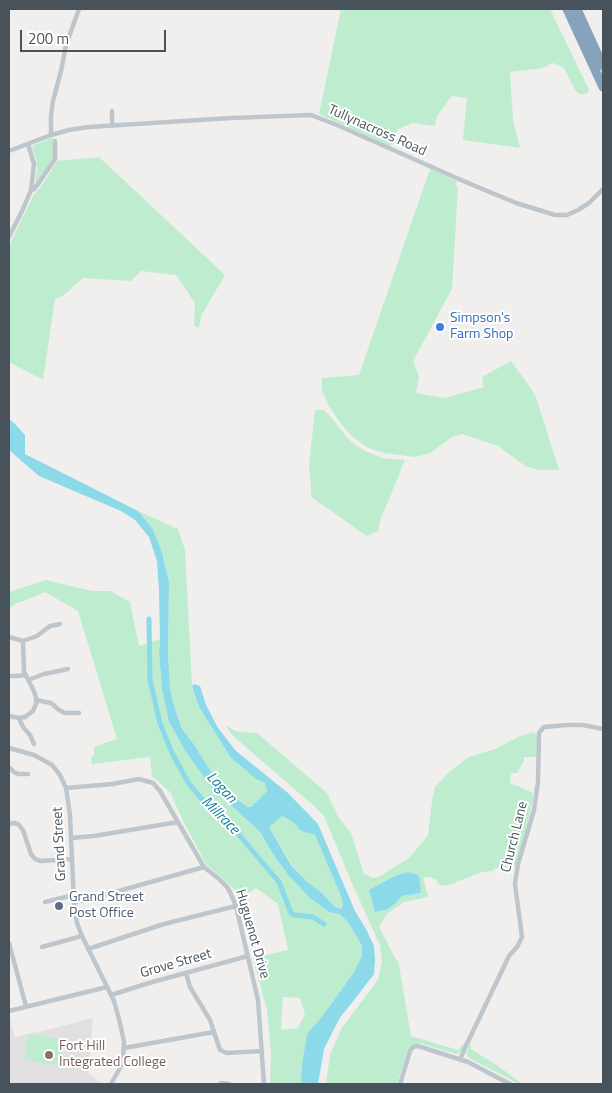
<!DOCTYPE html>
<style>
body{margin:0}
#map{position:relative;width:612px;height:1093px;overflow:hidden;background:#f1eeee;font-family:"Titillium Web",sans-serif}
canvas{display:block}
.frame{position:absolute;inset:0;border:10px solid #47525b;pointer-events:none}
.scale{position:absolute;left:20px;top:30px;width:146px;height:22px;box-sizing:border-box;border:2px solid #47525b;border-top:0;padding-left:6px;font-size:15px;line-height:18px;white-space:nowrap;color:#47525b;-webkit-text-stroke:4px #fff;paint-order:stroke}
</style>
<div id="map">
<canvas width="612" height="1093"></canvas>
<div class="frame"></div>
<div class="scale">200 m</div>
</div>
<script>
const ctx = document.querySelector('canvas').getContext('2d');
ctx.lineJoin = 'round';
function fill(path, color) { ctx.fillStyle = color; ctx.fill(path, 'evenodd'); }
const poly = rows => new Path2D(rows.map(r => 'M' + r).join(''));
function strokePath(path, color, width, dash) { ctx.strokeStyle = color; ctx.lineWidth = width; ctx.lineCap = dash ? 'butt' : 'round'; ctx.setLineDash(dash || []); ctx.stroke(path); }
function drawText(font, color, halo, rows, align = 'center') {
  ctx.font = font + ' "Titillium Web",sans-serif'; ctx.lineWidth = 4; ctx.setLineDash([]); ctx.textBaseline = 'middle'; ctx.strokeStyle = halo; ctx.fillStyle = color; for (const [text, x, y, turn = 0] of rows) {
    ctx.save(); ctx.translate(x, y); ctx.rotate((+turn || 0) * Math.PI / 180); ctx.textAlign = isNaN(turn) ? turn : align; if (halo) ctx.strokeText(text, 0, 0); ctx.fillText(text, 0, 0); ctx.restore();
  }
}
fill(poly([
 [9,1015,15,1038,34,1032,35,1033,93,1018,88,1073,102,1084,9,1084]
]), '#e2dfe0');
fill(poly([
 [341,9,550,9,589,90,586,94,579,94,575,90,564,68,553,63,543,68,510,72,513,120,520,148,463,140,467,98,452,96,437,116,435,126,412,123,398,129,390,146,319,114],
 [53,137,53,156,51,161,35,185,37,168,36,159,32,147,34,145],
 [99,157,225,275,201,316,199,328,194,326,195,303,176,275,141,271,131,281,83,278,63,296,55,299,43,380,9,362,9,246,34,194,41,187,57,161],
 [430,169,457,181,456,185,458,188,452,289,413,361,419,376,416,393,445,398,484,387,482,377,511,361,532,390,536,397,559,470,539,470,525,466,498,446,462,434,452,437,430,453,415,457,384,453,366,447,350,434,338,420,328,404,322,391,322,378,359,375],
 [315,410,324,410,331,417,348,439,363,450,382,458,405,460,380,521,378,531,367,536,311,497,311,487,309,465],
 [138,511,178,529,185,550,192,686,199,707,231,758,256,779,265,783,267,791,251,807,247,808,233,796,215,778,193,743,182,729,176,712,170,690,168,655,169,595,166,567,162,552,152,529],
 [46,580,92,591,110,591,130,602,139,646,160,639,159,653,162,689,169,722,186,752,210,786,260,832,273,854,289,876,310,898,329,912,339,914,348,922,362,946,362,956,354,972,324,1014,307,1034,302,1064,301,1084,270,1084,271,1053,267,1010,253,958,288,950,278,904,256,888,240,899,233,888,206,864,183,821,170,792,152,776,150,757,92,764,91,758,94,755,94,747,117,739,78,611,45,592,26,600,17,603,9,608,9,592],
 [283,997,300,998,305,1014,298,1028,281,1030],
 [226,725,235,731,257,733,327,793,339,818,351,833,364,874,373,878,380,876,409,858,428,835,432,801,435,787,447,774,467,758,495,749,520,736,534,732,537,737,536,757,524,757,524,761,517,773,511,773,510,784,516,785,533,793,533,799,522,849,516,866,496,868,492,871,482,872,446,886,437,884,437,880,430,877,423,877,428,897,404,902,387,914,379,927,399,965,411,1036,458,1050,465,1042,463,1049,461,1052,456,1054,419,1043,412,1047,407,1052,397,1084,326,1084,330,1055,341,1029,378,980,382,961,380,945,354,888,324,816,314,806,232,735],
 [408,872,415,874,421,893,402,896,395,904,386,910,375,912,369,890,395,876],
 [281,816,293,822,301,831,315,835,341,896,343,905,341,909,335,907,321,892,307,882,292,865,269,827],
 [29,1034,64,1040,60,1066,24,1060],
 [471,1043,471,1049,501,1068,522,1084,519,1084,469,1058,466,1053]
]), '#bdedce');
fill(poly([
 [9,419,15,424,25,435,25,454,138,511,152,528,162,552,169,583,168,655,170,690,176,712,182,729,193,743,215,778,233,796,247,807,251,807,267,791,265,783,256,779,231,758,199,707,192,686,194,684,200,686,206,705,218,728,236,751,288,793,318,824,355,911,366,929,374,946,375,959,374,974,351,1004,341,1016,335,1027,324,1049,318,1084,301,1084,302,1064,307,1034,324,1014,354,972,362,956,362,946,348,922,339,914,329,912,310,898,289,876,273,854,260,832,210,786,186,752,169,722,162,689,159,653,160,639,159,590,157,561,149,537,135,520,121,511,39,476,9,450],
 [282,816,293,822,301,831,315,835,341,896,343,905,341,909,335,907,321,892,307,882,291,865,269,827],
 [408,872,415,874,419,876,421,893,402,896,395,904,386,910,375,912,369,890,395,876]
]), '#8cd9e9');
strokePath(poly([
 [149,619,150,680,160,723,172,753,189,784,202,799,223,816,279,882,291,913,294,915,313,917,324,924]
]), '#8cd9e9', 5);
strokePath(poly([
 [112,125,112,111],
 [51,135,51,116,53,101,61,71,66,45,79,9],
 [9,151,51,135,69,130,89,127,231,118,311,115,337,125,461,180,516,203,555,215,567,215,578,210,589,203,603,189],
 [31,190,34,189,38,184,55,159,55,141],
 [9,237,23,209,31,190,34,164,28,144],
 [9,637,23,641,37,636,50,626,60,624],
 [9,676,18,676,25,675],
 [28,680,44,674,68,669],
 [36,700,51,703,59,710,65,713,79,713],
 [9,716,19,718,25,717,33,711,36,704,36,697,33,689,24,672,23,641],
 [19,718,23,727,30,735,34,744],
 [9,748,34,755,52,765,60,775,66,788,70,815,74,902,77,923,82,936,114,1001,120,1023,124,1042,123,1061,120,1068,111,1084],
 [9,767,14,772,18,774,28,774],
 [66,788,113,784,139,779,153,783,160,791,204,867,219,879,227,887,230,892,236,906,258,1000,264,1084],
 [9,824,14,823,18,824,23,830,31,854,35,859,41,861,72,859],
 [71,838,94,836,178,822],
 [45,902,74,895],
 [74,902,94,898,204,867],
 [9,943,26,1006],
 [42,947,82,936],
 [88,949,164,924,236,906],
 [186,973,190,987,210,1020,220,1050,227,1053,262,1051],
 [111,995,149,983,248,956],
 [9,1011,107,987],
 [124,1048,214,1032],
 [460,1060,464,1050,509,956,517,947,522,937,515,884,516,877,518,864,534,810,538,782,539,733,544,727,567,725,583,725,603,729],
 [221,1083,229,1084],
 [400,1084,410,1051,413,1047,418,1046,468,1062,510,1084]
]), '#bdc6cd', 4.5);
strokePath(poly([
 [567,9,603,87],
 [577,9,603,66]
]), '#87a3bc', 9);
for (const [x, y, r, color] of [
 [440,327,5,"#3f7fe0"],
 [59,906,5,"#5c6f8a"],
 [49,1055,5,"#8d6e63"]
]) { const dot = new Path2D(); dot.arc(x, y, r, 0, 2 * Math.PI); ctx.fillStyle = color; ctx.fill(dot); strokePath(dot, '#fff', 2); }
drawText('14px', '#47525b', '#fff', [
 ["Tullynacross Road",377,131,24],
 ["Church Lane",515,837,-76],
 ["Grand Street",60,844,-93],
 ["Huguenot Drive",252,934,74],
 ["Grove Street",176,964,-16]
]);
drawText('14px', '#366cbe', '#fff', [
 ["Simpson's",450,319],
 ["Farm Shop",450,335]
], 'left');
drawText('14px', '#4e5e75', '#fff', [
 ["Grand Street",69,898],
 ["Post Office",69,914]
], 'left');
drawText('14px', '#785e54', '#fff', [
 ["Fort Hill",59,1047],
 ["Integrated College",59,1063]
], 'left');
drawText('italic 15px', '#107f96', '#fff', [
 ["Lagan",221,788,47],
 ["Millrace",220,816,45]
]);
</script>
